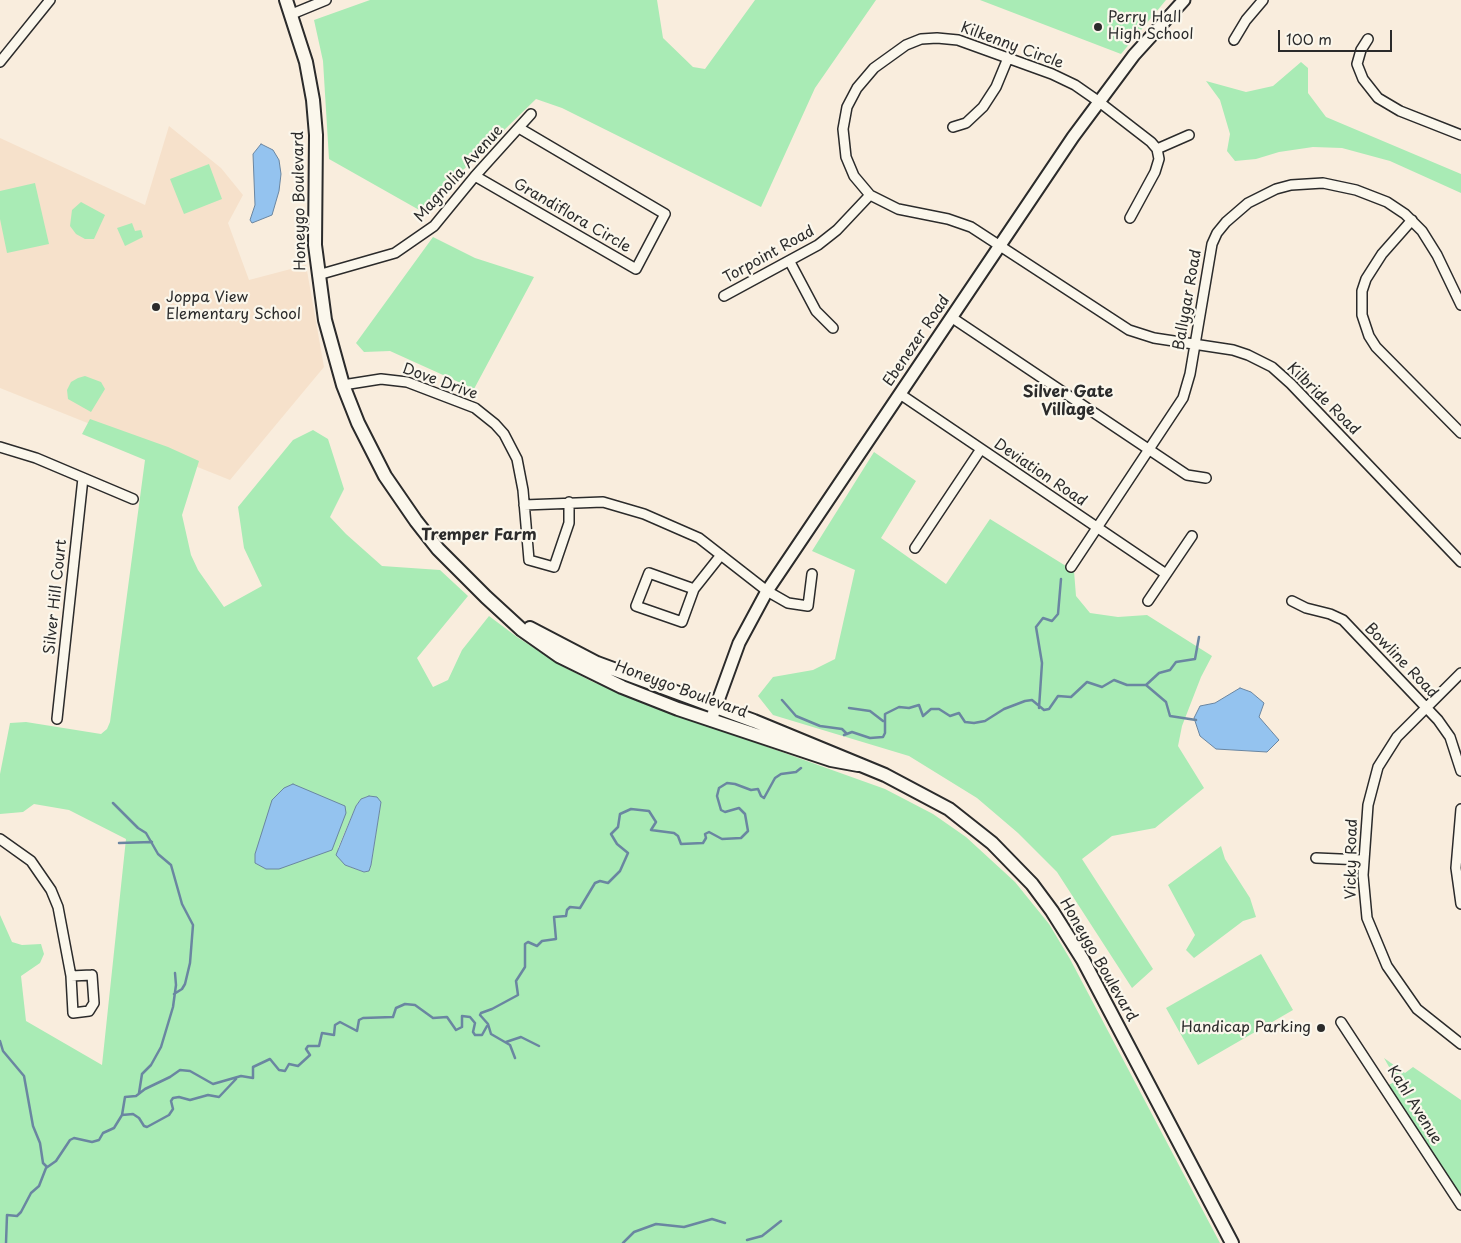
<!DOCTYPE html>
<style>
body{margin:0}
#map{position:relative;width:1461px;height:1243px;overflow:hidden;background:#f9eddd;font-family:"Playpen Sans",sans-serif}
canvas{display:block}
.scale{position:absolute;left:1278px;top:30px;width:114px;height:22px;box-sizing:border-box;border:2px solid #2b2b2b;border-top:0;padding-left:6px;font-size:15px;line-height:18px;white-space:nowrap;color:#2b2b2b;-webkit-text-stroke:4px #fbf7ec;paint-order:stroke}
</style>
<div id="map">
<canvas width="1461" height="1243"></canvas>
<div class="scale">100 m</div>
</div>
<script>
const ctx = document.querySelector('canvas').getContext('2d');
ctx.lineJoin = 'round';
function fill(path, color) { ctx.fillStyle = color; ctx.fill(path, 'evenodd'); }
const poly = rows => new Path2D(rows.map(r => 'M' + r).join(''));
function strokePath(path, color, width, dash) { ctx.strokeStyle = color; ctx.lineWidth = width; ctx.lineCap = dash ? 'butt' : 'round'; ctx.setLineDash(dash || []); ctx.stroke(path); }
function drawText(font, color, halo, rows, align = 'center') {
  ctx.font = font + ' "Playpen Sans",sans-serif'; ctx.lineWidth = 4.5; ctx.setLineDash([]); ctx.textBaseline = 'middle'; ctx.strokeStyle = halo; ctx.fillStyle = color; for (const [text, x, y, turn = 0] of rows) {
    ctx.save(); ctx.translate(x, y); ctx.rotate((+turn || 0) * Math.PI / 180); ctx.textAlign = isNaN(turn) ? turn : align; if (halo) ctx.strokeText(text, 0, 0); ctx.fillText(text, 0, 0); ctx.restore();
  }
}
fill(poly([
 [169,126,221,168,243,195,228,223,249,280,306,265,324,367,230,480,0,388,0,138,145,205]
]), '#f6e1cb');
fill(poly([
 [370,0,657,0,663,38,693,67,705,69,755,0,876,0,815,88,761,207,562,108,536,99,421,211,329,159,323,61,314,20],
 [980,0,1166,0,1121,54],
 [1301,62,1308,68,1308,93,1326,117,1461,174,1461,193,1390,161,1342,148,1313,147,1279,152,1256,159,1235,161,1227,151,1230,134,1220,100,1206,81,1246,92,1273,86],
 [209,164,222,199,184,214,170,179],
 [35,183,49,244,7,253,0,219,0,191],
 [81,202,105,215,94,239,85,239,76,234,70,226,72,210],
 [132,223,135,231,141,230,143,237,125,246,117,228],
 [433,237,475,258,534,277,474,389,390,351,364,352,356,343],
 [85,376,101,382,105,389,91,412,68,399,67,390,71,382,78,378],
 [90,419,168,447,199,461,182,515,191,555,198,570,224,607,262,586,244,548,238,507,293,440,313,430,328,439,344,489,330,517,346,534,382,566,440,570,468,596,417,658,433,687,448,680,462,650,489,616,517,637,562,666,593,682,645,703,885,789,933,814,966,837,1015,882,1049,924,1070,959,1220,1243,0,1243,0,915,12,942,22,945,41,944,44,954,40,963,21,976,26,1021,102,1065,126,839,69,810,34,804,23,812,0,814,0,774,10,723,26,722,101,734,107,729,110,722,145,460,82,434],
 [369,796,381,802,371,865,369,871,364,872,345,865,338,848,356,806,361,799],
 [874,452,916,481,881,538,946,584,990,519,1074,571,1076,596,1090,613,1118,617,1147,615,1212,656,1201,677,1182,726,1178,746,1204,788,1155,828,1112,836,1082,859,1153,969,1132,988,1057,872,1018,833,977,798,909,756,773,715,758,696,773,677,813,670,835,659,855,570,812,551],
 [1221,846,1225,859,1250,898,1256,917,1243,921,1194,958,1186,950,1195,935,1168,885],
 [1261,954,1293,1010,1198,1065,1166,1008],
 [1384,1058,1405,1073,1413,1067,1461,1100,1461,1201,1388,1085,1397,1081]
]), '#a9ebb5');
const water = poly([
 [261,144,273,150,279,160,281,174,279,191,272,215,252,223,250,220,255,205,253,154,261,144],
 [1240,688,1251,692,1264,703,1259,717,1279,740,1267,752,1216,749,1200,736,1194,718,1200,706,1215,703,1240,688],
 [293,784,345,806,346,813,332,850,279,869,266,869,255,863,255,854,272,800,284,788,293,784],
 [369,796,377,797,381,802,371,865,369,871,364,872,345,865,336,855,356,806,361,799,369,796]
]);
fill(water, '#94c3ef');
strokePath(water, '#6a86a1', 1);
strokePath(poly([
 [1146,685,1159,673,1170,670,1176,662,1195,659,1199,637],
 [782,700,796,716,820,726,842,729,847,734],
 [849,708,870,711,883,721],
 [1039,708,1042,663,1036,627,1043,618,1052,621,1058,614,1061,579],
 [844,735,852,732,870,738,883,737,885,733,885,714,899,707,909,708,919,705,923,716,931,709,939,709,950,716,959,713,965,722,974,723,985,721,1004,709,1025,701,1032,700,1044,710,1049,709,1058,696,1071,697,1087,682,1102,687,1114,680,1127,685,1146,685,1166,702,1170,716,1196,720],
 [113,803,138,828,146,833,158,854,171,865,182,904,193,925,190,963,185,984,182,989,174,994],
 [119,843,152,842],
 [0,1041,3,1051,24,1076,33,1126,40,1143,43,1163,47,1167],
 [506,1042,521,1037,539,1046],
 [515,1058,510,1045,491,1034,488,1024,480,1015,481,1013,492,1009,518,995,516,981,525,967,525,944,528,942,537,946,542,941,556,939,554,917,566,916,567,910,570,907,580,908,595,883,600,881,608,883,620,871,628,853,617,844,611,834,618,827,620,814,631,809,649,811,656,822,651,830,674,833,678,836,681,844,703,843,706,838,705,834,709,832,722,839,741,838,748,831,745,814,739,808,725,812,721,810,717,796,719,788,727,783,735,784,751,790,758,789,761,796,764,798,775,778,781,774,796,772,801,768],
 [139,1093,142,1074,151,1065,161,1047,173,1007,176,985,175,973],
 [122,1115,133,1114,139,1118,144,1126,147,1127,169,1115,173,1109,171,1101,173,1098,179,1097,190,1100,208,1095,219,1097,236,1079],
 [747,1240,762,1236,781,1221],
 [6,1243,7,1215,17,1216,21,1212,31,1193,39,1186,46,1168,56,1161,70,1140,74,1138,92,1142,99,1140,103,1133,114,1128,122,1115,125,1097,136,1096,145,1089,170,1077,180,1070,190,1071,213,1084,241,1076,253,1078,253,1067,270,1059,279,1070,285,1071,289,1064,298,1066,310,1055,306,1049,308,1046,319,1046,322,1033,334,1035,335,1025,340,1022,357,1031,359,1020,363,1018,393,1017,396,1008,405,1004,415,1005,433,1018,447,1017,456,1030,462,1027,462,1016,470,1017,475,1023,473,1032,475,1035,482,1035,487,1026],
 [623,1243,634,1232,656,1224,684,1227,712,1219,725,1223]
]), '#6a86a1', 2.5);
const minor = poly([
 [292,14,326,0],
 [1368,39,1361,50,1357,64,1363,79,1378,98,1400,111,1461,135],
 [1234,40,1246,20,1263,0],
 [0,62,50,0],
 [953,127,966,123,983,107,996,87,1008,58],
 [1157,149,1189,135],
 [475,176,636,269,665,214,519,128],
 [1130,218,1155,172,1159,159,1157,149,1151,142,1098,101,1075,85,1052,74,958,40,937,38,921,39,906,45,874,68,857,88,847,107,843,129,846,157,854,176,870,195,898,209,948,219,971,227,1129,330,1154,338,1233,350,1248,355,1272,367,1291,384,1461,562],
 [1412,220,1382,254,1366,279,1362,291,1362,315,1369,336,1376,347,1461,433],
 [790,262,816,311,833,328],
 [318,275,395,253,434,226,475,176,531,114],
 [724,296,818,245,837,230,870,195],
 [951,317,1187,475,1206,478],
 [343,385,381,379,407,382,475,408,495,424,504,434,517,459,523,490,529,560,554,567,569,523,569,502],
 [900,394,1166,574],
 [0,447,36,458,133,499],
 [524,505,603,502,644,514,699,538,767,591,788,603,808,606,812,574],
 [915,548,981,449],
 [1071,567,1183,398,1190,374,1212,244,1217,233,1226,222,1248,203,1276,189,1291,185,1323,183,1356,190,1387,202,1405,214,1422,231,1437,255,1461,305],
 [694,589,649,573,636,606,682,622,694,589,721,555],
 [1148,601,1192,536],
 [1292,601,1306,608,1330,614,1343,620,1438,720,1450,737,1461,771],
 [1461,673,1397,737,1378,767,1368,805,1363,875,1367,918,1387,966,1417,1009,1461,1044],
 [57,719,83,478],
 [1461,809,1456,868,1461,904],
 [0,839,31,861,51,890,58,907,71,976],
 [1316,858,1363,860],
 [92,975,94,1003,89,1011,73,1013,71,976,92,975],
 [1341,1022,1461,1205]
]);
const tertiary = poly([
 [711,720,739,643,767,591,1073,137,1134,55,1184,0]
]);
const secondary = poly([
 [286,0,306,62,313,100,316,135,315,245,325,320,343,385,358,423,385,476,416,521,438,549,486,597,522,630,559,656,622,687,678,709,831,760,858,765],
 [530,628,597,663,754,721,885,775,949,809,992,843,1032,884,1052,911,1083,960,1232,1243]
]);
strokePath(minor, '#2b2b2b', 12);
strokePath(tertiary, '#2b2b2b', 15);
strokePath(secondary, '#2b2b2b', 16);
strokePath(minor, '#fbf7ec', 9);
strokePath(tertiary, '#fbf7ec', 11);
strokePath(secondary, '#fbf7ec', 12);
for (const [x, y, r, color] of [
 [1098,27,5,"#2b2b2b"],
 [156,307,5,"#2b2b2b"],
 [1321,1028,5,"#2b2b2b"]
]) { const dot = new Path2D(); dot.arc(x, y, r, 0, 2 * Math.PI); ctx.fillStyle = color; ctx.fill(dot); strokePath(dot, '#fbf7ec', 2); }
drawText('15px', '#2b2b2b', '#fbf7ec', [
 ["Perry Hall",1108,18],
 ["High School",1108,35],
 ["Joppa View",166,298],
 ["Elementary School",166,315],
 ["Handicap Parking",1311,1028,"right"]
], 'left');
drawText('15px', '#2b2b2b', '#fbf7ec', [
 ["Kilkenny Circle",1012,46,20],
 ["Magnolia Avenue",459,174,-48],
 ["Honeygo Boulevard",300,201,-91],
 ["Grandiflora Circle",572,216,30],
 ["Torpoint Road",769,255,-29],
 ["Ballygar Road",1188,300,-80],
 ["Ebenezer Road",917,341,-56],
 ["Dove Drive",440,382,20],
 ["Kilbride Road",1323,399,45],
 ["Deviation Road",1040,473,34],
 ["Silver Hill Court",56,597,-84],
 ["Bowline Road",1401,661,46],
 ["Honeygo Boulevard",681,690,20],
 ["Vicky Road",1352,859,-89],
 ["Honeygo Boulevard",1098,960,60],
 ["Kahl Avenue",1414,1105,58]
]);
drawText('bold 16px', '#2b2b2b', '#fbf7ec', [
 ["Silver Gate",1068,393],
 ["Village",1068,411],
 ["Tremper Farm",479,536]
]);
</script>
